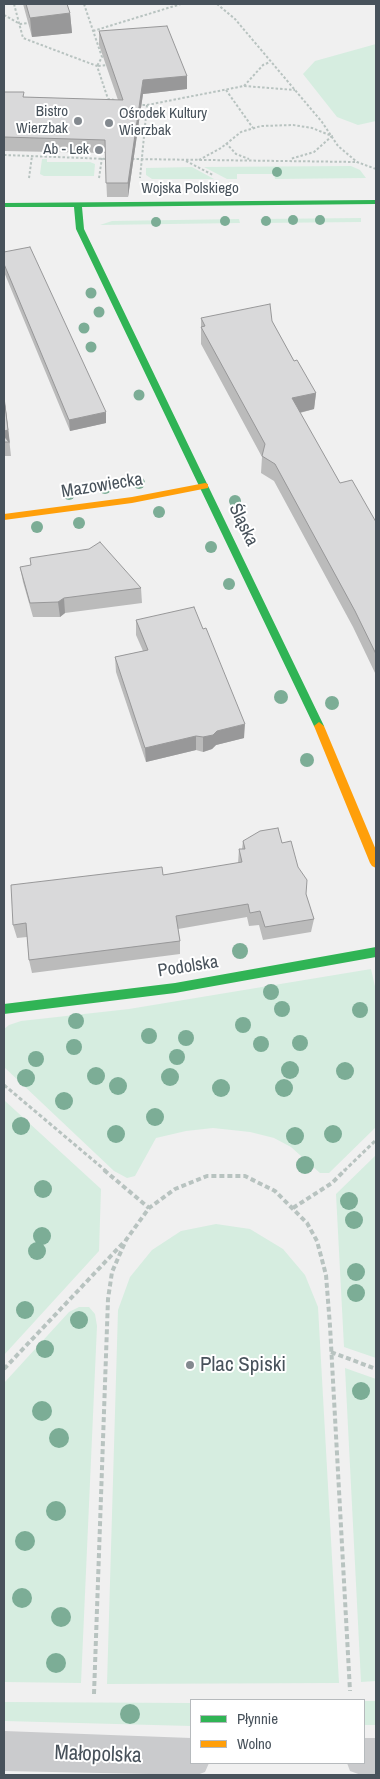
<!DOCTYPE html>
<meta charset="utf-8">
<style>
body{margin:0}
#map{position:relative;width:380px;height:1779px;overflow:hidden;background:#f0f0f0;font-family:"Archivo Narrow",sans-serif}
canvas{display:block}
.frame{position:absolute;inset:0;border:5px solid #48525b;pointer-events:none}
.legend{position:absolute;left:190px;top:1699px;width:175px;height:65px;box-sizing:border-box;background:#fff;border:1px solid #b6babd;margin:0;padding:6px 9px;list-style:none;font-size:15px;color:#48525b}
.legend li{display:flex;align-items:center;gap:10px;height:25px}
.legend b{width:25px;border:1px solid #b6babd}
</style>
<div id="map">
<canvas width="380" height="1779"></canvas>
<div class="frame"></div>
<ul class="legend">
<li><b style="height:6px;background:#30b455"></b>Płynnie</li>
<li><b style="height:6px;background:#ff9f0a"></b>Wolno</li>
</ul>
</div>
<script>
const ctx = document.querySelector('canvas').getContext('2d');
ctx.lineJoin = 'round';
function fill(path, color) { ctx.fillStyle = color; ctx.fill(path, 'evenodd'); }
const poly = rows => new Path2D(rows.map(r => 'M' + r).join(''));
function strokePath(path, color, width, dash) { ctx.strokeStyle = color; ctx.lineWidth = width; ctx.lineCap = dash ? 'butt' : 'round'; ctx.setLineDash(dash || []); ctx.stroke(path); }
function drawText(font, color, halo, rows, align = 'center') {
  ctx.font = font + ' "Archivo Narrow",sans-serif'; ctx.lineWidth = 4; ctx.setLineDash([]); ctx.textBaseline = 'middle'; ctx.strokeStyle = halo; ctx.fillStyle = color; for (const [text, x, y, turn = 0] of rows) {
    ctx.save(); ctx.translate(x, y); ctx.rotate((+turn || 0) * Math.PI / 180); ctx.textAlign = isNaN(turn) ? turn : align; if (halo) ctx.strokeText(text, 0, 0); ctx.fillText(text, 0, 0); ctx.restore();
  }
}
fill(poly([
 [376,44,376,121,358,125,337,117,303,74,315,61],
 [42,159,47,159,47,162,90,162,95,164,94,176,44,176,40,174],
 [351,166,360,170,366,178,275,179,274,174,237,174,237,179,227,179,204,167],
 [192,167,214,179,152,179,146,175,146,168],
 [361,218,361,222,261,223,260,219],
 [239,219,240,223,100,225,112,221],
 [371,969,376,991,376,1127,329,1173,320,1173,291,1147,274,1138,250,1132,213,1128,186,1131,156,1138,135,1176,127,1178,114,1171,4,1067,4,1029,9,1025,21,1021,129,1009],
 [4,1100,101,1189,99,1251,4,1355],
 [376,1155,376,1358,344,1347,336,1194],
 [216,1224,250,1229,283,1249,305,1275,318,1307,339,1683,107,1684,118,1310,130,1277,152,1250,181,1231],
 [79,1307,89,1307,95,1314,97,1326,81,1683,4,1682,4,1383,69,1312],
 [345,1368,376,1379,376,1681,361,1682],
 [364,1701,376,1701,376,1725,364,1725],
 [4,1702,191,1703,191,1726,4,1721]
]), '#d6ede0');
strokePath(poly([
 [14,4,23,38,97,66,108,99,115,100],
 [84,4,102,57,97,66,109,65],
 [217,4,235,19,322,122,338,146,357,162,376,169],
 [4,15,20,24,28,23],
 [93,31,181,4],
 [244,86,263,65,270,62],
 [226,90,253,128],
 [138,105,147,105,140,178],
 [147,105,244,86,295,90],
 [226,143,236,154,249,159],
 [4,155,108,159],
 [132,159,357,162],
 [199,160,221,148,241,132,261,126,293,125,312,128,332,136,314,152,290,159],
 [186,161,213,175],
 [29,178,32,156],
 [99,178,102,158]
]), '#b8c3c0', 2, [2.5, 2]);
strokePath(poly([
 [4,1085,106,1171],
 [344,1171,376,1140]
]), '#b8c3c0', 3, [4, 2.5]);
strokePath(poly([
 [104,1170,149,1208],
 [293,1208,332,1183,345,1170],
 [331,1352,376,1369],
 [4,1369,124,1242],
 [94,1694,108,1299,112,1272,126,1240,149,1208,175,1189,207,1176,245,1176,275,1191,307,1223,317,1241,326,1275,330,1326,350,1691]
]), '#b8c3c0', 4, [5, 3]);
fill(poly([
 [4,1731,191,1738,191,1763,209,1763,205,1772,197,1775,4,1771,4,1731],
 [364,1738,376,1738,376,1775,361,1775,350,1771,347,1763,364,1763,364,1738]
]), '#cacbcd');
fill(poly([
 [376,200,376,204,82,207,84,229,324,726,319,730,314,726,76,229,74,207,4,207,4,203,376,200],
 [376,947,376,957,175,993,4,1014,4,1004,175,983,376,947]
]), '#30b455');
fill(poly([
 [205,483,208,484,208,488,132,503,4,520,4,514,132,497,205,483],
 [319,722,324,726,376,850,376,868,372,866,370,863,314,726,319,722]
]), '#ff9f0a');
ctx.fillStyle = '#7cad96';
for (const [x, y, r] of [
 [277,172,5],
 [293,220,5],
 [320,220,5],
 [225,221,5],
 [266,221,5],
 [156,222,5],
 [91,293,5.5],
 [99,312,5.5],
 [84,328,5.5],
 [91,347,5.5],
 [139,395,5.5],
 [139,483,6],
 [105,488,6],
 [69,494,6],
 [235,501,6],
 [159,512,6],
 [79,523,6],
 [37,527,6],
 [211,547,6],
 [229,584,6],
 [281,697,7],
 [332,703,7],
 [307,760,7],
 [240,951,8],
 [271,992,8],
 [282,1009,8],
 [360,1010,8],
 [76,1021,8],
 [243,1025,8],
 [149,1036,8],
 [186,1038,8],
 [300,1043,8],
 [261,1044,8],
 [74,1047,8],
 [177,1057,8],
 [36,1059,8],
 [290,1070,9],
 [345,1071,9],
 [96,1076,9],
 [170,1077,9],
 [26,1078,9],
 [118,1086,9],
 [221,1088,9],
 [284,1088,9],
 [64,1101,9],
 [155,1117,9],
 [21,1126,9],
 [116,1134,9],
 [333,1134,9],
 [295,1136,9],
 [305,1165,9],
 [43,1189,9],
 [349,1201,9],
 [354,1220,9],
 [42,1236,9],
 [37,1251,9],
 [356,1272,9],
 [356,1293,9],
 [25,1310,9],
 [79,1320,9],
 [45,1349,9],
 [361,1391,9],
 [42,1411,10],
 [59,1438,10],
 [56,1511,10],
 [25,1541,10],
 [22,1598,10],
 [61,1617,10],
 [56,1663,10],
 [130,1714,10]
]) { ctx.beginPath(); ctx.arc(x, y, r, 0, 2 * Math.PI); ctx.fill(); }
fill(poly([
 [23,4,67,4,70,13,72,33,32,37],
 [99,31,187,76,187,89,143,94,128,197,107,197,105,153,4,151,4,92,24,97,118,100,99,45],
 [4,252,106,423,70,431,4,272],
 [201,318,272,321,294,361,316,393,314,409,300,413,340,483,376,522,376,675,353,627,274,481,261,473,262,457,201,344],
 [4,397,6,411,11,456,4,456],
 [20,567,141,588,142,603,65,613,60,617,33,617,23,582],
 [136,620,244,738,216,745,212,749,203,752,196,750,146,762,116,672,115,657,143,651,136,635],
 [243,841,282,843,306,894,314,919,311,932,263,940,259,925,249,926,247,917,178,929,180,941,180,954,32,973,29,960,27,937,17,938,13,925,163,875,238,863,239,849,242,849]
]), '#bbb');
fill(poly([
 [70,13,72,33,32,37,30,18],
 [187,76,187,89,143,94,128,197,128,183,143,80],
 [316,393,314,409,290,415,292,398],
 [4,397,6,411,10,444,9,442,4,442],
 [106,412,106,423,70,431,69,420],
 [64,598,65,613,60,617,58,602],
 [245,724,244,738,216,745,212,749,203,752,203,737,217,731],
 [196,736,196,750,146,762,145,748]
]), '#989899');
const building = poly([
 [26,4,67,4,70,13,30,18,26,4],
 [167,26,187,76,143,80,128,183,106,183,105,140,4,137,4,92,24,92,23,97,123,100,99,31,167,26],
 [30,247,106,412,69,420,4,264,4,252,30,247],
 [270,304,272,321,294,361,297,360,316,393,292,398,340,483,352,480,376,522,376,654,355,611,275,464,262,456,265,444,201,327,205,326,201,318,270,304],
 [4,397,8,430,4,431,4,397],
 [4,436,9,442,4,442,4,436],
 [100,542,141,588,64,598,58,602,30,603,20,567,31,565,30,558,89,549,100,542],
 [194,607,203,629,206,628,245,724,217,731,213,735,203,737,196,736,145,748,115,657,148,650,136,620,194,607],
 [278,828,282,843,291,841,298,867,307,880,306,894,314,919,265,927,260,911,250,913,248,904,176,916,180,941,29,960,26,923,13,925,11,885,162,867,163,875,242,862,239,849,245,849,243,841,260,831,278,828]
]);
fill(building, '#d9d9da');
strokePath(building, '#989899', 1);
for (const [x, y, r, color] of [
 [78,121,5,"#83898f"],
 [109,123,5,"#83898f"],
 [99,150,5,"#83898f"],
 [190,1365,5,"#83898f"]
]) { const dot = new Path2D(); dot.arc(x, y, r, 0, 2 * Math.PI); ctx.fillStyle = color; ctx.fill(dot); strokePath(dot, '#fff', 2); }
drawText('15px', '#48525b', '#fff', [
 ["Bistro",68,112],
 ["Wierzbak",68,129],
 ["Ośrodek Kultury",119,114,"left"],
 ["Wierzbak",119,131,"left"],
 ["Ab - Lek",89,150]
], 'right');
drawText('15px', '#48525b', '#fff', [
 ["Wojska Polskiego",190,189]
]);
drawText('18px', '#48525b', '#fff', [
 ["Mazowiecka",102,486,-9],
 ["Śląska",243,525,64],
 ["Podolska",188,967,-9]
]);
drawText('21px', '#48525b', '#fff', [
 ["Plac Spiski",200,1365]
], 'left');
drawText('21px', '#48525b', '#fff', [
 ["Małopolska",98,1755,2]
]);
</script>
